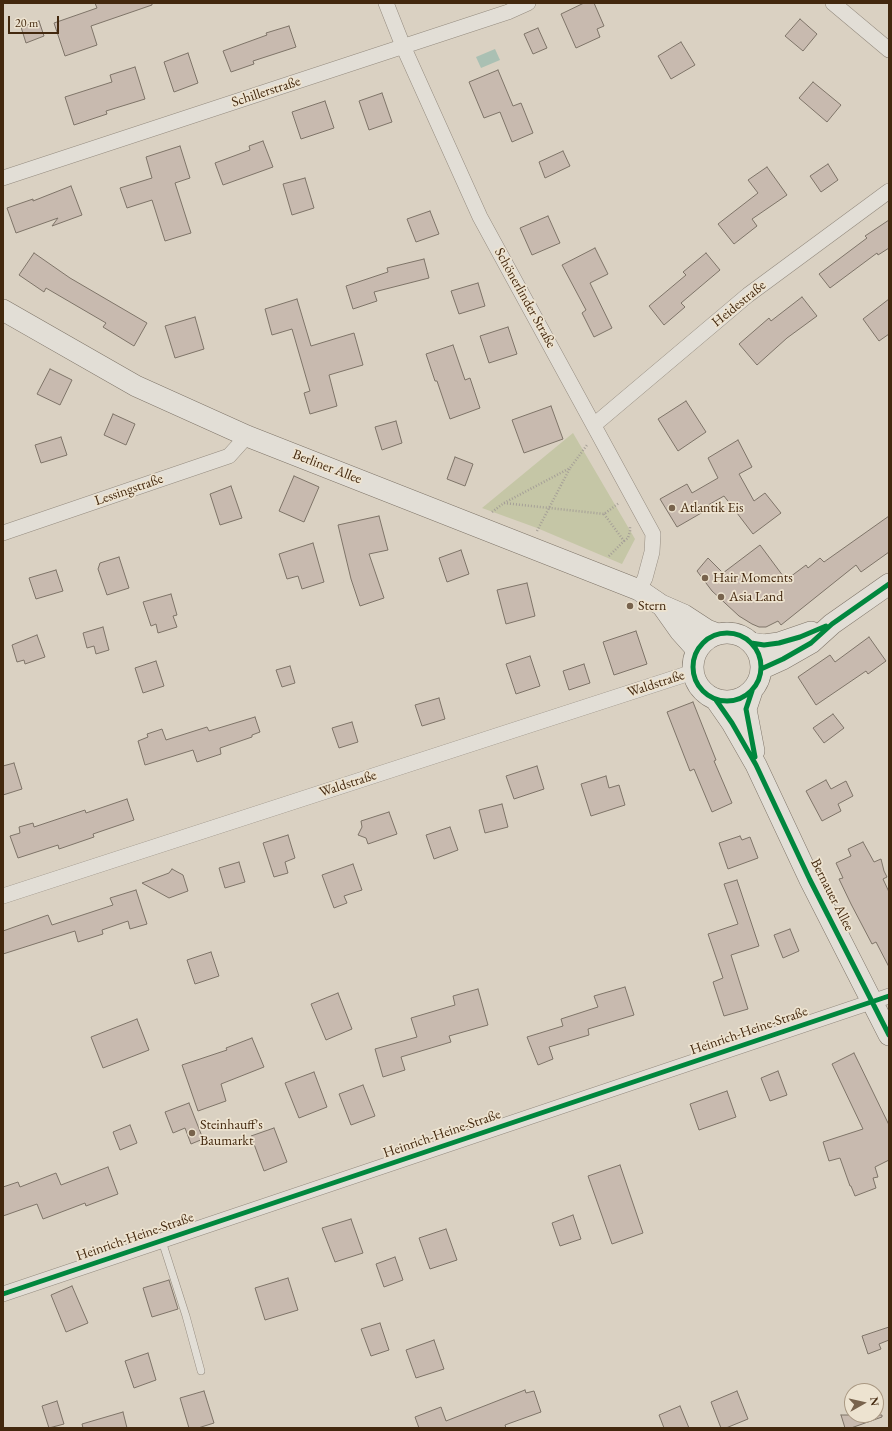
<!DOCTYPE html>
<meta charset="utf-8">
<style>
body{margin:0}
#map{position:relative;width:892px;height:1431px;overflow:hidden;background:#dad1c2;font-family:"EB Garamond",serif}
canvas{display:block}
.frame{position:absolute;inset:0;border:4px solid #43280e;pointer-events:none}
.north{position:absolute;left:844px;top:1383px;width:40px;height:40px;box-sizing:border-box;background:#ede3d0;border:1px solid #a99882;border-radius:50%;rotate:82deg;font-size:11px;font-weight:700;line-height:16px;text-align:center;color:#43280e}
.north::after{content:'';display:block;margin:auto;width:14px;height:18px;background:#78634d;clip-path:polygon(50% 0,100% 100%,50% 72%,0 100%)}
.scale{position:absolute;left:8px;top:16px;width:51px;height:18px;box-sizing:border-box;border:2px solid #43280e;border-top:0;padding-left:5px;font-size:12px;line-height:14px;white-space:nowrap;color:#43280e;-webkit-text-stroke:3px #ede3d0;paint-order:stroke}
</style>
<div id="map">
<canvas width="892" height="1431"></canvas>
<div class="frame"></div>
<div class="north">N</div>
<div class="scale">20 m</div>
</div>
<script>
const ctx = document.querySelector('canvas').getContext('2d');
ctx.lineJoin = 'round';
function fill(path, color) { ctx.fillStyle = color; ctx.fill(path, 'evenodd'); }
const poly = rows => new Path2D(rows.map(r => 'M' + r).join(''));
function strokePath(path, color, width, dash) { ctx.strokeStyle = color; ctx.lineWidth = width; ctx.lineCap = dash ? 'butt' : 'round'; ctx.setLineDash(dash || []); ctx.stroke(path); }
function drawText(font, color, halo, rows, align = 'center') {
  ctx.font = font + ' "EB Garamond",serif'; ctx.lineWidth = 3.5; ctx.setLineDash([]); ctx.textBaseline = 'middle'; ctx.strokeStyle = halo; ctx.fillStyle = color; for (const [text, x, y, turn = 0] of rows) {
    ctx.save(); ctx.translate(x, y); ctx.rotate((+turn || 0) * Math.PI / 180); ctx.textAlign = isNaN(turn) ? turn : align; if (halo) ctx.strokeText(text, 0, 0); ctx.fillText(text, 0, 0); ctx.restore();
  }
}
fill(poly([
 [573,433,635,539,622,564,537,528,482,508]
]), '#c5c6a6');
fill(poly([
 [495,49,500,60,481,68,476,57]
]), '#aac0b3');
const building = poly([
 [95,3,152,3,152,5,91,26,97,45,65,56,54,23,97,8,95,3],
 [584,3,594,3,604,26,597,29,600,37,576,48,561,14,584,3],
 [800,19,817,34,803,51,785,36,800,19],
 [39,21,44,36,26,43,21,27,39,21],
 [289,26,296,47,253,61,254,64,231,72,223,51,267,35,266,33,289,26],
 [538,28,547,48,533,54,524,34,538,28],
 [681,42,695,65,671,79,658,56,681,42],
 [188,53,198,83,174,92,164,62,188,53],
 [135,67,145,99,106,111,107,114,74,125,65,97,112,82,110,75,135,67],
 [498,70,513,106,521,103,533,133,512,142,500,112,484,118,469,82,498,70],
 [813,82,841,105,827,122,799,98,813,82],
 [382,93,392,122,369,130,359,101,382,93],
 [325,101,334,128,301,139,292,112,325,101],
 [263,141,273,167,223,185,215,163,250,150,249,146,263,141],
 [180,146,190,178,175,183,191,233,165,241,152,200,127,208,120,188,152,178,146,157,180,146],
 [563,151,570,166,545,178,539,162,563,151],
 [828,164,838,180,821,192,810,176,828,164],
 [767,167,787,195,752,219,757,226,734,244,718,224,758,193,748,180,767,167],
 [305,178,314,208,292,215,283,184,305,178],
 [71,186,82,215,52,226,58,218,16,233,7,208,33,199,33,201,71,186],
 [430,211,439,234,416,242,407,219,430,211],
 [548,216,560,243,532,255,520,228,548,216],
 [889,220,889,248,878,255,877,253,830,288,819,274,867,238,865,236,889,220],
 [595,248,608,274,590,283,612,328,594,337,582,313,586,310,562,265,595,248],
 [34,253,70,278,147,323,134,346,103,327,106,323,46,288,44,292,19,275,34,253],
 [706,253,720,270,681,303,685,307,664,325,649,306,686,275,683,272,706,253],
 [424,259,429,278,374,292,377,301,353,309,346,286,388,272,387,268,424,259],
 [478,283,485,306,459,314,451,291,478,283],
 [802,297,817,316,787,338,757,365,739,344,769,318,771,321,802,297],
 [297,299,311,346,354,333,363,365,329,375,337,406,310,414,304,393,310,391,292,329,272,335,265,309,297,299],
 [889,299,889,334,879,341,863,319,889,299],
 [195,317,204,349,175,358,165,326,195,317],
 [508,327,517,354,489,363,480,336,508,327],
 [453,345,465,380,470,378,480,408,450,419,437,381,435,381,426,354,453,345],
 [50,369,72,380,60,405,37,394,50,369],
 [686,401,706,432,678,451,658,419,686,401],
 [551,406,563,439,524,453,512,420,551,406],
 [113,414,135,424,126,445,104,435,113,414],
 [396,421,402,443,382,450,375,427,396,421],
 [61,437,67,455,41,463,35,445,61,437],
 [738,440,752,467,739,474,754,501,765,493,781,513,753,534,724,496,701,509,703,512,677,527,660,499,687,484,692,493,718,478,708,458,738,440],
 [455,457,473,464,465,486,447,479,455,457],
 [294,476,319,487,304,522,279,511,294,476],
 [231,486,242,518,220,525,210,494,231,486],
 [379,516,388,550,369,554,384,598,360,606,351,579,338,525,379,516],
 [889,516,889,552,861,572,856,565,781,625,778,621,766,627,759,627,752,624,739,616,712,591,697,571,708,558,723,573,760,545,786,580,806,565,808,568,820,558,824,562,889,516],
 [313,543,324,582,302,589,298,576,287,579,279,554,313,543],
 [461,550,469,574,447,582,439,558,461,550],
 [119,557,129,588,107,595,98,569,100,563,119,557],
 [56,570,63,591,36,599,29,578,56,570],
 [527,583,535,616,506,624,497,590,527,583],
 [171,594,177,615,173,616,177,627,158,633,156,624,151,626,143,602,171,594],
 [103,627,109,650,96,654,94,646,87,648,83,633,103,627],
 [636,631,647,664,614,675,603,642,636,631],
 [37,635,45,657,25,664,24,660,17,662,12,645,37,635],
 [869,637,886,661,868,674,866,671,816,705,798,677,830,655,835,662,869,637],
 [530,656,540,686,516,694,506,664,530,656],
 [156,661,164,686,143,693,135,668,156,661],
 [584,664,590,683,569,690,563,671,584,664],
 [290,666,295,683,282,687,276,670,290,666],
 [439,698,445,719,422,726,415,705,439,698],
 [693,702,716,760,714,761,732,803,712,812,694,769,690,771,667,712,693,702],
 [833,714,844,728,824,743,813,728,833,714],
 [255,717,260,732,252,735,252,737,220,748,221,754,197,762,193,750,145,765,138,741,148,737,147,734,162,729,166,740,207,727,209,731,255,717],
 [352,722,358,742,339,748,332,728,352,722],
 [14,763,22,789,3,795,3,766,14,763],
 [537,766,544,789,514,799,506,776,537,766],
 [606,776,609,788,619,785,625,805,591,816,581,784,606,776],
 [826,780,831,789,846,781,853,796,838,804,841,811,822,821,806,791,826,780],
 [127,799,134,820,93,834,94,837,59,849,58,845,18,858,10,836,20,833,19,827,33,823,34,827,85,810,86,813,127,799],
 [502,804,508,827,485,833,479,810,502,804],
 [389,812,397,834,368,844,366,838,358,835,362,827,361,821,389,812],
 [450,827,458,850,434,859,426,835,450,827],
 [288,835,295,858,285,862,288,873,274,877,263,843,288,835],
 [740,836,742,840,750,837,758,858,728,869,719,843,740,836],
 [863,842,874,862,881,859,884,871,887,877,883,879,889,892,889,967,876,942,872,944,851,904,839,879,843,878,836,863,851,856,848,849,863,842],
 [239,862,245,882,225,888,219,868,239,862],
 [353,864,362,890,344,896,347,903,334,908,322,875,353,864],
 [172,869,183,875,188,891,169,898,142,883,169,873,172,869],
 [737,880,759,946,731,955,748,1009,724,1016,713,982,723,978,708,934,738,924,724,884,737,880],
 [136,890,147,924,130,929,128,921,102,930,103,934,78,942,75,931,3,954,3,931,48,915,52,925,113,905,110,898,136,890],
 [790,929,799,951,783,958,774,935,790,929],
 [211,952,219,976,195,984,187,960,211,952],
 [625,987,634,1015,588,1029,589,1035,549,1047,553,1059,538,1065,527,1037,563,1026,561,1019,598,1007,594,996,625,987],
 [478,989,488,1025,449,1036,451,1042,401,1057,405,1070,383,1077,375,1049,417,1037,411,1018,455,1005,453,996,478,989],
 [338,993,352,1029,326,1040,311,1004,338,993],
 [137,1019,149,1050,103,1068,91,1037,137,1019],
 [252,1038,264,1067,221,1084,226,1101,198,1111,182,1065,227,1050,226,1048,252,1038],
 [854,1053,889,1125,889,1160,875,1167,878,1177,873,1178,876,1188,855,1196,851,1186,850,1186,840,1158,829,1161,823,1142,863,1129,832,1064,854,1053],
 [778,1071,787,1095,770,1101,761,1078,778,1071],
 [314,1072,327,1107,299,1118,285,1083,314,1072],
 [363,1085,375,1116,351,1125,339,1094,363,1085],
 [727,1091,736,1117,699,1130,690,1104,727,1091],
 [189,1103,203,1139,191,1144,185,1128,173,1133,165,1112,189,1103],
 [130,1125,137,1143,120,1150,113,1132,130,1125],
 [274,1128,287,1162,264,1171,251,1136,274,1128],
 [620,1165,643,1233,612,1244,588,1176,620,1165],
 [108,1167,118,1194,86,1206,85,1203,43,1219,37,1204,3,1216,3,1187,18,1182,20,1187,56,1173,61,1185,108,1167],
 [573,1215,581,1239,560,1246,552,1223,573,1215],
 [351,1219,363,1253,335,1262,322,1228,351,1219],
 [446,1229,457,1260,430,1269,419,1238,446,1229],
 [395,1257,403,1280,384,1287,376,1264,395,1257],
 [288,1278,298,1310,265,1320,255,1288,288,1278],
 [169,1280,178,1309,152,1317,143,1288,169,1280],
 [72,1286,88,1323,66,1332,51,1295,72,1286],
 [380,1323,389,1350,371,1356,361,1329,380,1323],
 [889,1327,889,1340,879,1344,881,1349,868,1354,862,1336,889,1327],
 [434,1340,444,1369,416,1378,406,1350,434,1340],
 [148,1353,156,1380,134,1388,125,1361,148,1353],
 [525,1390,526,1393,534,1391,541,1412,505,1425,506,1428,419,1428,415,1417,441,1407,446,1421,525,1390],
 [204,1391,214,1423,198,1428,189,1428,180,1398,204,1391],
 [737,1391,748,1419,726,1428,721,1428,711,1402,737,1391],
 [57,1401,64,1424,49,1428,42,1406,57,1401],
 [680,1406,689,1428,664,1428,659,1415,680,1406],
 [123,1412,127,1428,83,1428,82,1424,123,1412],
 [841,1415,882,1415,882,1417,851,1428,845,1428,841,1415]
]);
fill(building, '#c8baaf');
strokePath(building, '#7e7468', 1);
const lane = poly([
 [162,1241,186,1316,201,1371]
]);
const street = poly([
 [386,3,403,46,480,217,653,534,652,552,645,578,639,590],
 [833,3,889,50],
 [3,178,508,12,528,3],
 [594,425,748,295,889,191],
 [3,533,229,456,247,436],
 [3,896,693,672],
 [3,1294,889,996]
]);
const secondary = poly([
 [3,310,136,386,247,436,639,590,661,605,684,615,707,630,718,634],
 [663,607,680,631,697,650],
 '693 667a34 34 0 1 1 68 0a34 34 0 1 1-68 0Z',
 [751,643,764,645,779,643,811,632],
 [761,669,783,659,811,643,832,624,889,584],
 [752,691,746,709,754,751],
 [716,700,732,723,756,765,810,880,889,1035]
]);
strokePath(lane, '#948b7f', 8);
strokePath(street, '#948b7f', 16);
strokePath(secondary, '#7e7468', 22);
strokePath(poly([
 [504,503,604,514,619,503],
 [492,512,504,503,570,468,587,445],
 [604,514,624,541,608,557],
 [537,531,570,468],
 [624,541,628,538,630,531,630,526]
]), '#a59f97', 2.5, [1, 2]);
strokePath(lane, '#e2ded6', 7);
strokePath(street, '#e2ded6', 15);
strokePath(secondary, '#e2ded6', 21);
strokePath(poly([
 '693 667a34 34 0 1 1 68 0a34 34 0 1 1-68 0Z',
 [751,643,764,645,779,643,800,637,826,626],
 [761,669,783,659,811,643,832,624,889,584],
 [752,691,746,709,755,757],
 [716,700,732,723,756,765,810,880,889,1035],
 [3,1294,889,996]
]), '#00873e', 5);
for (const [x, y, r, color] of [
 [672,508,4,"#78634d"],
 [705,578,4,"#78634d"],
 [721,597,4,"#78634d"],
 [630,606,4,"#78634d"],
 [192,1133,4,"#78634d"]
]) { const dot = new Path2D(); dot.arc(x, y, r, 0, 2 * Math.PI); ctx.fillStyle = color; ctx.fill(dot); strokePath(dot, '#ede3d0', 1.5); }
drawText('14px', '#43280e', '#ede3d0', [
 ["Schillerstraße",266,92,-18],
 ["Schönerlinder Straße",525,298,61],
 ["Heidestraße",739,304,-39],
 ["Berliner Allee",327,467,21],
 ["Lessingstraße",129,490,-19],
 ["Waldstraße",656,684,-18],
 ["Waldstraße",348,784,-18],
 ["Bernauer Allee",832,895,63],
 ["Heinrich-Heine-Straße",749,1031,-19],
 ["Heinrich-Heine-Straße",442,1134,-19],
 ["Heinrich-Heine-Straße",135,1237,-19]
]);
drawText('14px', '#43280e', '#ede3d0', [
 ["Atlantik Eis",680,508],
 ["Hair Moments",713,578],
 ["Asia Land",729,597],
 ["Stern",638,606],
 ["Steinhauff's",200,1125],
 ["Baumarkt",200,1141]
], 'left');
</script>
